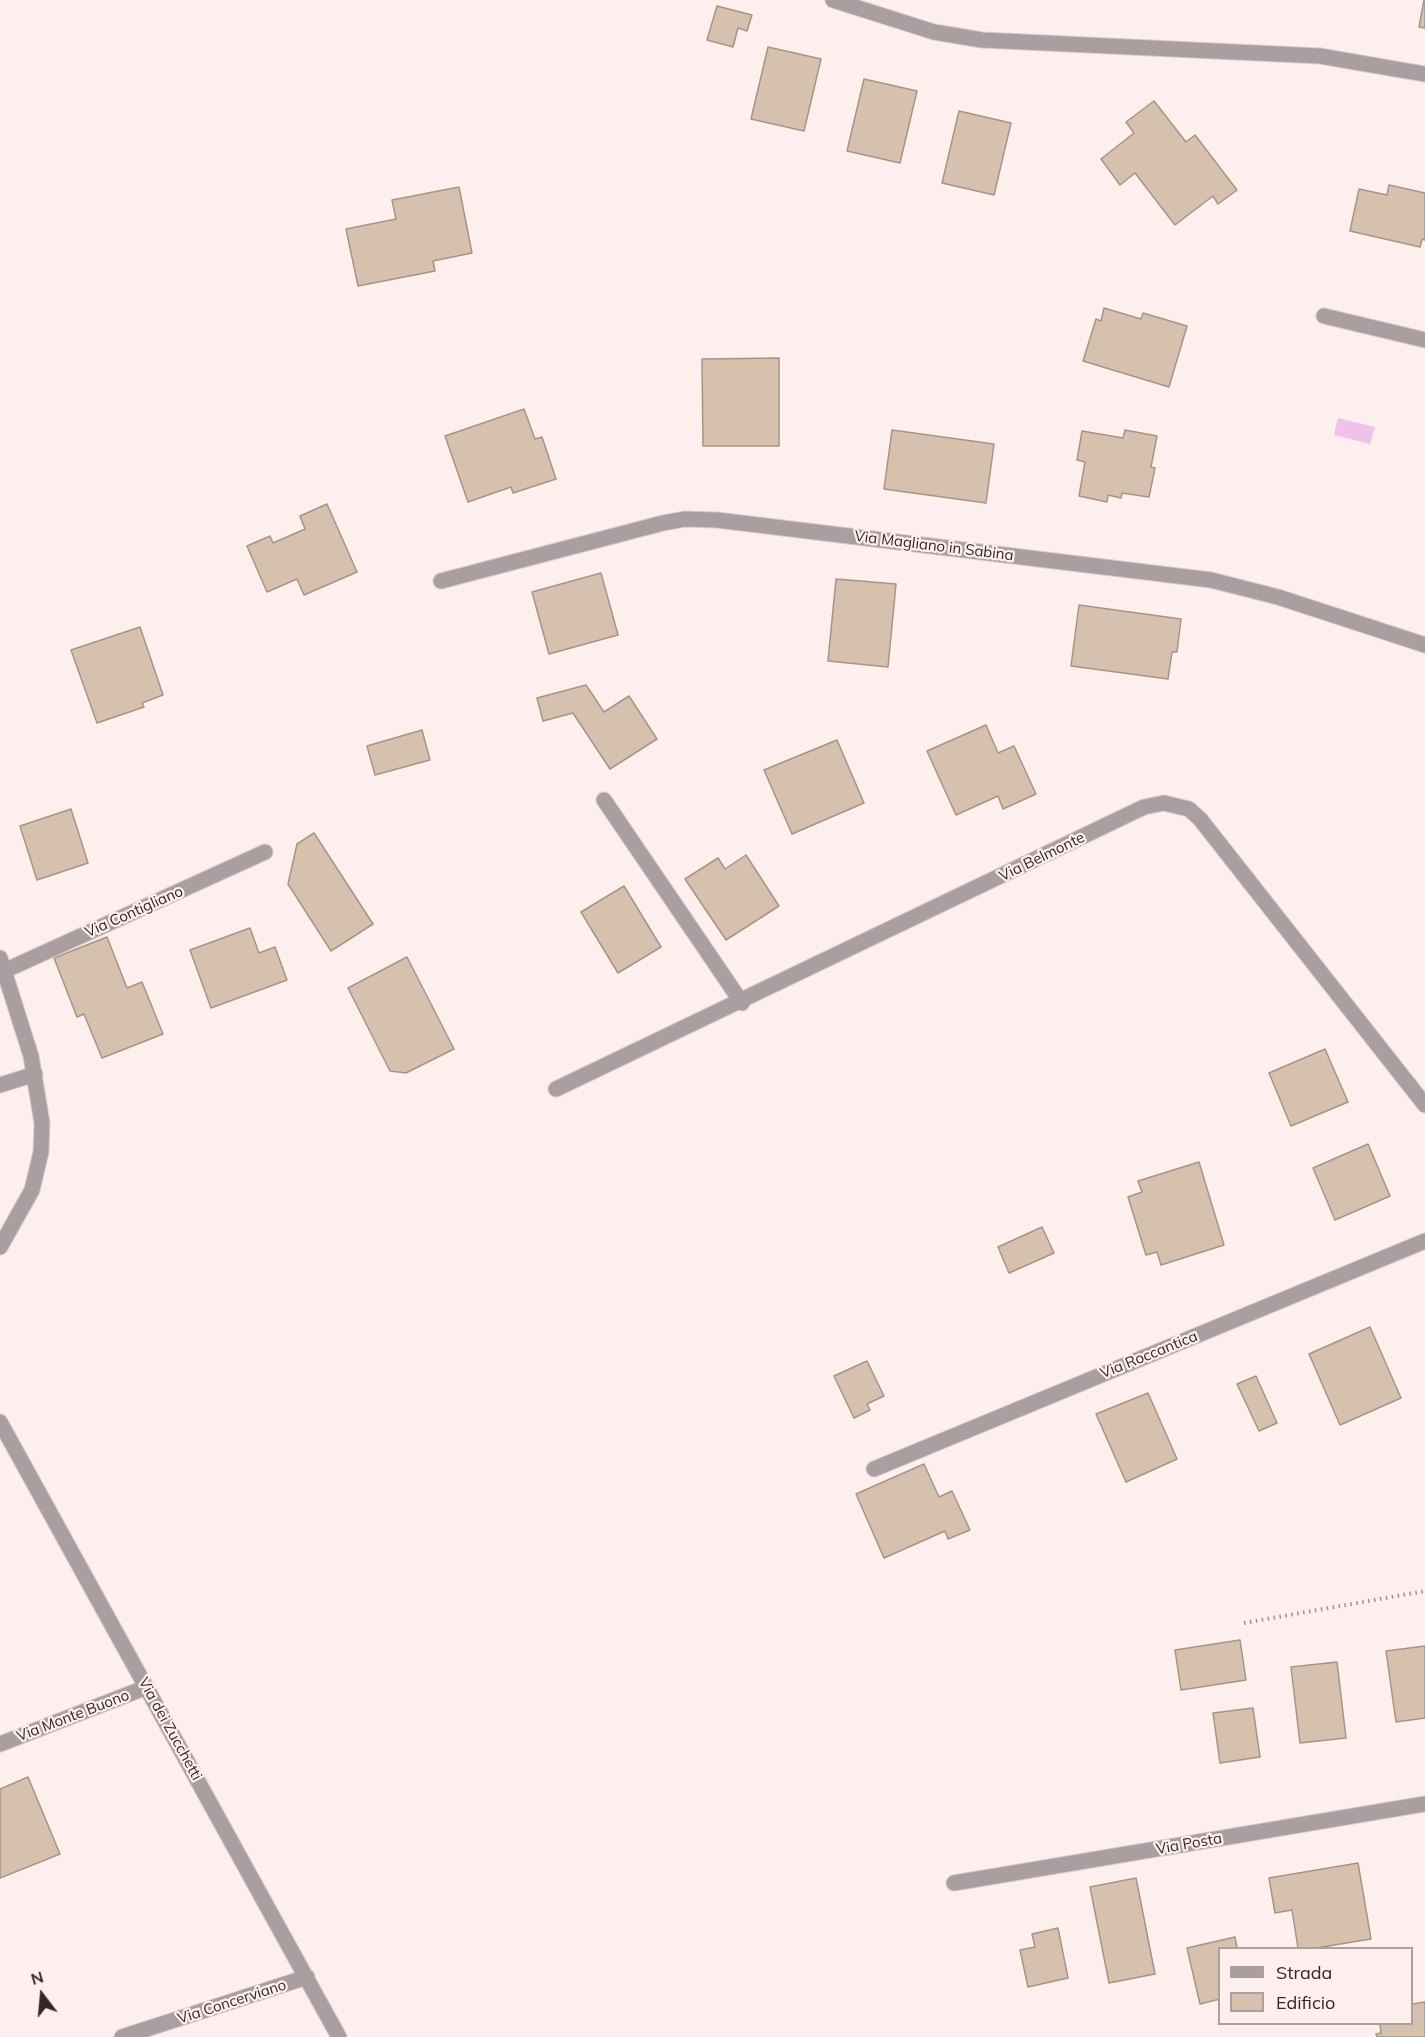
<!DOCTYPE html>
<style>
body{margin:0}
#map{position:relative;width:1425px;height:2037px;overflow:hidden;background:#fcefed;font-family:Mulish,sans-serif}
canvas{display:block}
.legend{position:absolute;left:1218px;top:1947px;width:195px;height:78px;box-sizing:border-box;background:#fcefed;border:2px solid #ac9f9d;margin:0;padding:8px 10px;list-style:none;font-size:18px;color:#332826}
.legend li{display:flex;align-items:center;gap:12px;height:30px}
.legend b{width:30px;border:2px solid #ac9f9d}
.north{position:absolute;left:12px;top:1965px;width:60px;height:60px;-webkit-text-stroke:4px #fcefed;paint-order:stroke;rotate:344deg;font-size:16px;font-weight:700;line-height:24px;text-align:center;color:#332826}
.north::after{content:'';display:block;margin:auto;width:21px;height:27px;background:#332826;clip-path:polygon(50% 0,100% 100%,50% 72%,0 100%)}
</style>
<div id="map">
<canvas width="1425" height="2037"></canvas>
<ul class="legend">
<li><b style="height:8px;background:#aa9ea1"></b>Strada</li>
<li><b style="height:16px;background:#d6c1ae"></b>Edificio</li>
</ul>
<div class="north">N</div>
</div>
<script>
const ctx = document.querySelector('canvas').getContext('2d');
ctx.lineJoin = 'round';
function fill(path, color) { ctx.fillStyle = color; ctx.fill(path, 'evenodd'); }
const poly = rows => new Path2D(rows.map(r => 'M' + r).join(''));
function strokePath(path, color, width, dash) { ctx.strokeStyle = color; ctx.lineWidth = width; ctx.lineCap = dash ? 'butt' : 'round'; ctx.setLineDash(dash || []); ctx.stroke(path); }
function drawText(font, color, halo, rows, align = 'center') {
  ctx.font = font + ' Mulish,sans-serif'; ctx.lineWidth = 4.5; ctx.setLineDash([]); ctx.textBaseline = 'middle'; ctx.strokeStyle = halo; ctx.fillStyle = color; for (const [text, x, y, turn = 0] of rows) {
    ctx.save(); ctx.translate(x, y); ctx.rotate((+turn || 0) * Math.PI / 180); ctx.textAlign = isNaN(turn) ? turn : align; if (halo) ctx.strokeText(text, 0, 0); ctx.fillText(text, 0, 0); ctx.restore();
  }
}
fill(poly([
 [1338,418,1375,427,1370,444,1334,435]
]), '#eec2e9');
const building = poly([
 [1424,0,1425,0,1425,28,1419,27,1424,0],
 [717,6,752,15,747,31,738,28,733,47,707,40,717,6],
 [768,47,821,59,804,131,751,119,768,47],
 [864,79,917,91,900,163,847,151,864,79],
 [1154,101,1186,142,1195,135,1237,190,1218,204,1213,196,1175,225,1135,173,1120,185,1101,159,1134,133,1126,122,1154,101],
 [959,111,1011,123,994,195,942,183,959,111],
 [1389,185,1425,193,1425,240,1422,239,1420,247,1350,231,1359,189,1387,195,1389,185],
 [459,187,472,253,433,261,435,271,358,286,346,229,396,219,392,200,459,187],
 [1104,308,1141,319,1143,313,1187,326,1169,387,1083,361,1096,319,1101,321,1104,308],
 [779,358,779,446,703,446,702,359,779,358],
 [524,409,535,439,542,437,556,479,513,493,511,487,468,502,445,436,524,409],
 [892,430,994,444,986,503,884,489,892,430],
 [1125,430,1157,436,1151,467,1155,468,1149,497,1122,493,1121,498,1108,495,1107,502,1079,496,1085,462,1077,460,1082,431,1123,438,1125,430],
 [327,504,357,572,304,595,297,579,267,592,247,546,270,536,273,543,305,529,300,516,327,504],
 [601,573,618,635,549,654,532,592,601,573],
 [836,579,896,584,888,667,828,661,836,579],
 [1079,605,1181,619,1177,652,1172,652,1168,679,1071,666,1079,605],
 [140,627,163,695,142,703,144,707,97,723,71,650,140,627],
 [586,685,604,712,629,696,657,739,610,769,573,713,543,721,537,698,586,685],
 [986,725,998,753,1014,746,1036,794,1003,809,998,796,956,815,927,751,986,725],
 [422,730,430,760,375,775,367,746,422,730],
 [837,740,864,803,792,834,764,770,837,740],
 [71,809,88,863,37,880,20,826,71,809],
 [314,833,373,924,331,951,288,884,297,844,314,833],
 [746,855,779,906,726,940,685,879,718,858,725,869,746,855],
 [624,886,661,947,618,973,581,912,624,886],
 [250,928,259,953,275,947,287,980,211,1008,190,950,250,928],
 [107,937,127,988,142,982,163,1034,102,1058,84,1014,77,1017,54,958,107,937],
 [407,957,454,1049,406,1073,390,1071,348,988,407,957],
 [1325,1049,1348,1102,1291,1126,1269,1073,1325,1049],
 [1368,1144,1390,1196,1335,1220,1313,1168,1368,1144],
 [1199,1162,1224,1245,1161,1265,1157,1252,1146,1255,1128,1197,1142,1192,1138,1181,1199,1162],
 [1042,1227,1054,1253,1009,1273,998,1247,1042,1227],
 [1370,1327,1401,1398,1340,1425,1309,1354,1370,1327],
 [867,1361,884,1396,867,1404,870,1410,854,1418,834,1376,867,1361],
 [1256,1376,1277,1423,1259,1431,1237,1384,1256,1376],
 [1148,1393,1177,1459,1126,1482,1096,1414,1148,1393],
 [924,1464,939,1497,952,1491,970,1530,948,1539,945,1531,884,1558,856,1494,924,1464],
 [1240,1640,1246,1680,1181,1690,1175,1650,1240,1640],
 [1425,1646,1425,1718,1396,1722,1386,1651,1425,1646],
 [1337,1662,1346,1738,1300,1743,1291,1667,1337,1662],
 [1253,1708,1260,1757,1220,1763,1213,1713,1253,1708],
 [28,1777,60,1854,0,1878,0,1789,28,1777],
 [1358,1863,1371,1939,1316,1948,1298,1948,1292,1910,1275,1913,1269,1878,1358,1863],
 [1136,1878,1155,1974,1109,1983,1090,1887,1136,1878],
 [1058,1928,1068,1978,1028,1987,1020,1950,1035,1947,1032,1934,1058,1928],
 [1235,1937,1237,1948,1220,1948,1220,1999,1200,2004,1187,1948,1235,1937],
 [1425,2002,1425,2037,1377,2037,1376,2034,1381,2033,1380,2024,1412,2024,1412,2004,1425,2002]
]);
fill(building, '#d6c1ae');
strokePath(building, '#a89483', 1.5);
const minor = poly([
 [833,0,934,32,982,40,1320,56,1425,74],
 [1324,316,1425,340],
 [441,581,663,523,685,519,717,520,1211,580,1278,597,1425,645],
 [604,800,742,1003],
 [0,958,31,1056,42,1123,41,1152,32,1190,0,1247],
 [4,971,265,852],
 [0,1085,35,1074],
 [556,1089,1144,807,1164,803,1189,809,1200,819,1425,1105],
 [0,1422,339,2037],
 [874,1469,1425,1241],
 [0,1744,147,1687],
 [954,1883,1425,1804],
 [122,2037,307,1977]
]);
strokePath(minor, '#d8cbc9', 17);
strokePath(poly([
 [1244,1623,1425,1591]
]), '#9d918f', 4, [1.5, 4.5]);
strokePath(minor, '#aa9ea1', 15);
drawText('15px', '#332826', '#fcefed', [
 ["Via Magliano in Sabina",934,546,7],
 ["Via Belmonte",1042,857,-26],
 ["Via Contigliano",134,912,-24],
 ["Via Roccantica",1149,1355,-22],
 ["Via Monte Buono",73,1716,-21],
 ["Via dei Zucchetti",170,1729,61],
 ["Via Posta",1189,1844,-10],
 ["Via Concerviano",232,2002,-18]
]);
</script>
